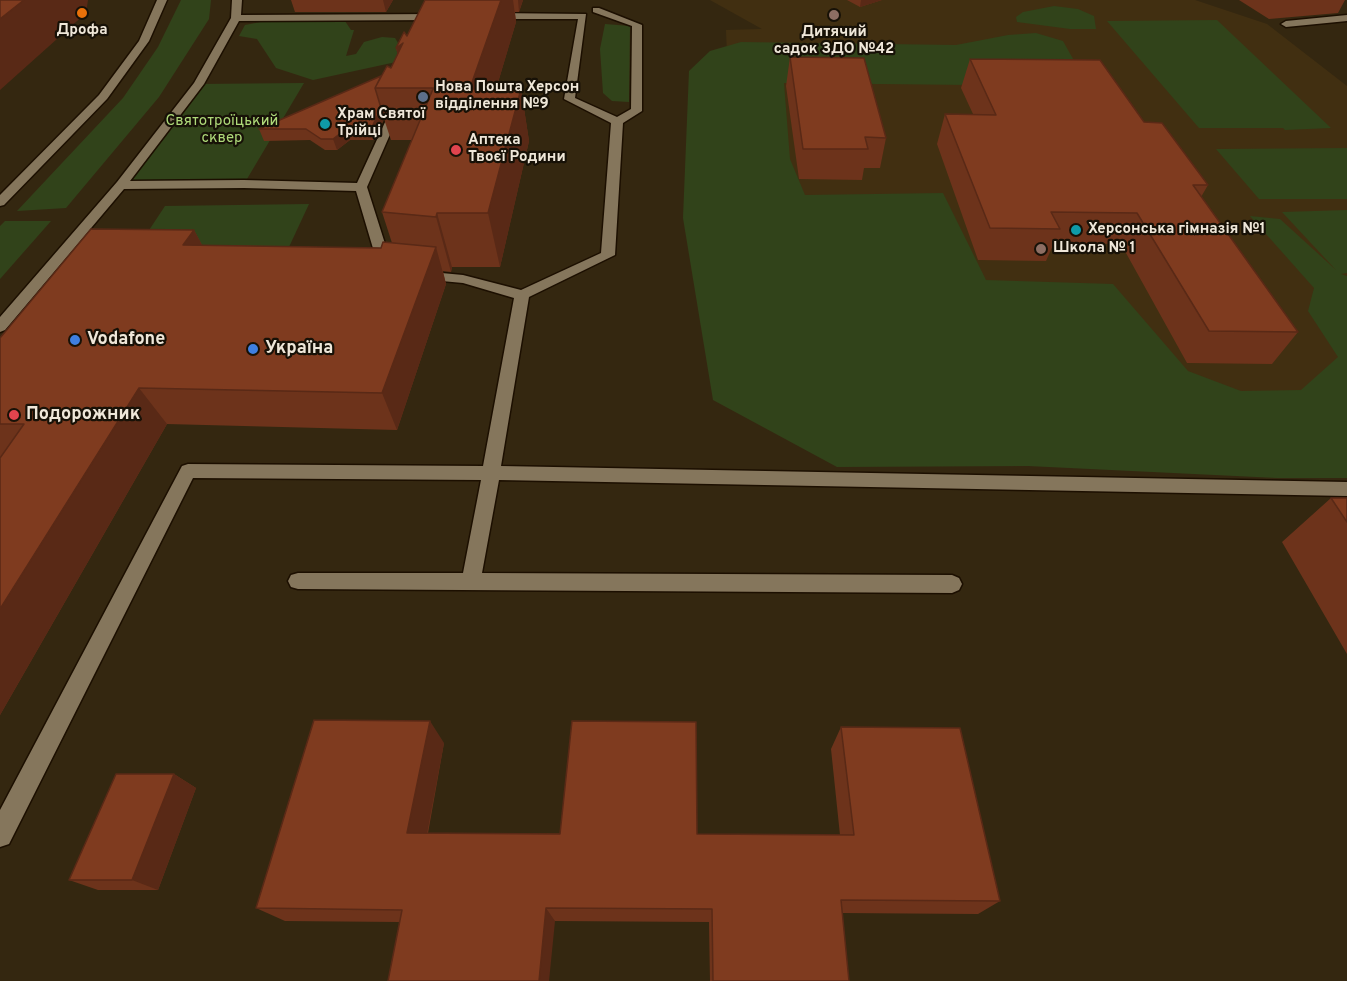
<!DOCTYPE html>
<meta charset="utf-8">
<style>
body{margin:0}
canvas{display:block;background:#342710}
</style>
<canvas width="1347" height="981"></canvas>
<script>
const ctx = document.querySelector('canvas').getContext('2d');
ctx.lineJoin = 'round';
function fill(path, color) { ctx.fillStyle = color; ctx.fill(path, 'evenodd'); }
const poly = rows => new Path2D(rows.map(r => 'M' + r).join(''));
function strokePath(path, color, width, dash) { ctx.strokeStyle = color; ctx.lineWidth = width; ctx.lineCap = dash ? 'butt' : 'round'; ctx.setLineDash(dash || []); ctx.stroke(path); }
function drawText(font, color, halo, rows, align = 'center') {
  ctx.font = font + ' Overpass,sans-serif'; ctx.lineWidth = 4.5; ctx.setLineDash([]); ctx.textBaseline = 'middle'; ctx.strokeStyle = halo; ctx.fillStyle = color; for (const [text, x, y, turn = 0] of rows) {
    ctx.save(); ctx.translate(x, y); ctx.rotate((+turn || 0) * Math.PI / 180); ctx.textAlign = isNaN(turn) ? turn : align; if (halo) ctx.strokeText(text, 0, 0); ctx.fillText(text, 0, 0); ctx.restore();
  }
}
fill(poly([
 [710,0,1195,0,1267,24,1347,86,1347,412,742,414,726,30,762,29]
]), '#412f11');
fill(poly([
 [181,0,211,0,209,19,159,97,66,208,17,211,123,98,158,47],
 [1054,6,1078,9,1094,16,1096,29,1070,29,1017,22,1016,17,1023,12],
 [319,19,345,21,351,30,354,30,346,56,356,54,364,42,382,37,395,38,400,46,396,62,313,80,276,68,257,39,239,36,245,25,266,21],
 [1217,20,1331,128,1285,130,1283,128,1199,128,1107,21],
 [605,24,630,26,629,102,612,101,603,93,600,49],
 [1036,33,1063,41,1086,82,971,85,784,83,790,159,805,195,943,193,986,280,1113,284,1188,371,1241,391,1301,390,1338,357,1308,311,1314,288,1250,216,1280,219,1336,270,1282,212,1347,210,1347,273,1341,274,1347,276,1347,478,1277,478,1028,466,837,467,713,400,683,218,689,71,710,51,741,42,956,45,1008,35],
 [304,83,244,184,121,185,199,84],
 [1347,148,1347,199,1259,199,1216,149],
 [309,204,282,262,126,265,165,206],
 [5,221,51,221,0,279,0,226]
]), '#31431a');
const minor = poly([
 [157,0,167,0,149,41,107,99,4,205,0,206,0,195,99,95,139,41,157,0],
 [232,0,242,0,241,15,441,14,446,17,441,20,239,21,204,84,130,181,244,180,357,183,392,107,397,104,401,105,402,107,367,187,394,272,392,275,387,276,380,272,356,191,244,188,124,189,5,330,0,332,0,317,117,182,194,83,231,18,232,0],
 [593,8,599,8,642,25,642,111,623,123,615,255,529,297,501,466,1347,482,1347,496,499,480,482,573,952,575,959,578,962,584,959,590,952,593,298,589,291,587,288,581,291,575,298,573,463,573,481,480,193,478,9,844,0,847,0,810,182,466,188,464,483,466,514,298,463,283,420,279,413,275,420,271,463,275,521,290,601,253,611,123,564,99,578,19,493,19,488,16,493,13,586,14,575,98,617,117,631,109,632,26,593,12,593,8],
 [1347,15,1347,21,1286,27,1281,24,1286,21,1347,15]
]);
strokePath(minor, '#1c0f00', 3);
fill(minor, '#85765c');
fill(poly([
 [291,0,393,0,386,12,295,12],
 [425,0,523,0,519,12,515,12,516,22,496,89,521,89,529,141,500,267,452,267,451,272,443,271,446,284,397,430,167,424,0,715,0,338,194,230,202,245,381,248,392,243,382,212,412,140,391,140,384,119,374,140,350,140,337,150,325,150,310,140,264,141,259,129,381,76,391,68,398,55,396,48,407,36],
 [847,0,882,0,860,7],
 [1239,0,1345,0,1338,13,1269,19],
 [790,57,886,138,880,168,864,168,862,180,799,179,786,86],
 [970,59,1144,122,1208,185,1201,197,1298,332,1272,364,1187,363,1121,244,1054,243,1046,261,978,260,937,144,945,114,973,114,961,88],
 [1331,498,1347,498,1347,654,1282,542],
 [841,727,1000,901,978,914,842,913,849,981,710,981,709,922,555,921,400,922,285,921,256,908,444,743,428,833,840,835,831,749],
 [174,774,196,788,158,890,98,890,69,880]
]), '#6d331b');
fill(poly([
 [24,0,88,0,86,13,0,90,0,19],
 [383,0,393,0,386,12],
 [501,0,513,0,516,22,481,140,470,88],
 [518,0,523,0,519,12],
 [861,0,882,0,860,7],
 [403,43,406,88,396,48],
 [521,89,529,141,500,267,488,213],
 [381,108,384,119,374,140,371,129],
 [346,129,350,140,337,150,333,139],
 [437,213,452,267,451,272,436,217],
 [194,230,214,267,183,245],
 [436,247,446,284,397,430,382,393],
 [139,388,167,424,0,715,0,609],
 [430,721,444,743,424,850,407,833],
 [174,774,196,788,158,890,132,880],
 [546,908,555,921,549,981,539,981]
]), '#592916');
const building = poly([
 [0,0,24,0,0,19,0,0],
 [425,0,501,0,470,88,375,88,387,66,391,68,403,43,396,48,404,32,407,36,425,0],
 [790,57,864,58,886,138,865,137,868,149,803,149,790,57],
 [970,59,1100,60,1144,122,1162,123,1208,185,1193,185,1298,332,1209,331,1137,213,1051,212,1060,229,990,228,945,114,996,115,970,59],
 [381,76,375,88,381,108,371,129,346,129,333,139,321,139,306,129,259,129,381,76],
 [433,89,521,89,488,213,437,213,436,217,382,212,433,89],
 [91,229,194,230,183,245,381,248,383,242,436,247,382,393,139,388,0,609,0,458,24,424,0,424,0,338,91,229],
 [1331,498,1347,498,1347,522,1331,498],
 [314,720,430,721,407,833,560,834,572,721,696,722,697,834,854,835,841,727,960,728,1000,901,841,900,849,981,713,981,712,909,546,908,539,981,388,981,402,910,256,908,314,720],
 [116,774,174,774,132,880,69,880,116,774]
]);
fill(building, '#7f3b1f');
strokePath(building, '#592916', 1.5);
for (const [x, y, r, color] of [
 [82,13,6,"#e8710a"],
 [834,15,6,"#8d6e63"],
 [423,97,6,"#5c6f8a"],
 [325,124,6,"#0f9aa8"],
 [456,150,6,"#e0444e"],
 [1076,230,6,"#0f9aa8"],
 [1041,249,6,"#8d6e63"],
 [75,340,6,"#3f7fe0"],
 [253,349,6,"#3f7fe0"],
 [14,415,6,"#e0444e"]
]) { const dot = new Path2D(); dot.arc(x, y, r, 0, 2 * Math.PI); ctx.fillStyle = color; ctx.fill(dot); strokePath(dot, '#171107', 2); }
drawText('bold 15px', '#efe7d9', '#171107', [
 ["Дрофа",82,31,"center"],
 ["Дитячий",834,33,"center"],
 ["садок ЗДО №42",834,50,"center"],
 ["Нова Пошта Херсон",435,88],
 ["відділення №9",435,105],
 ["Храм Святої",337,115],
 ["Трійці",337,132],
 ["Аптека",468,141],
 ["Твоєї Родини",468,158],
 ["Херсонська гімназія №1",1088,230],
 ["Школа № 1",1053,249]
], 'left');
drawText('15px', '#aed979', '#171107', [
 ["Святотроїцький",222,122],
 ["сквер",222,139]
]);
drawText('bold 18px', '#efe7d9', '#171107', [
 ["Vodafone",87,340],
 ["Україна",265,349],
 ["Подорожник",26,415]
], 'left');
</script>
